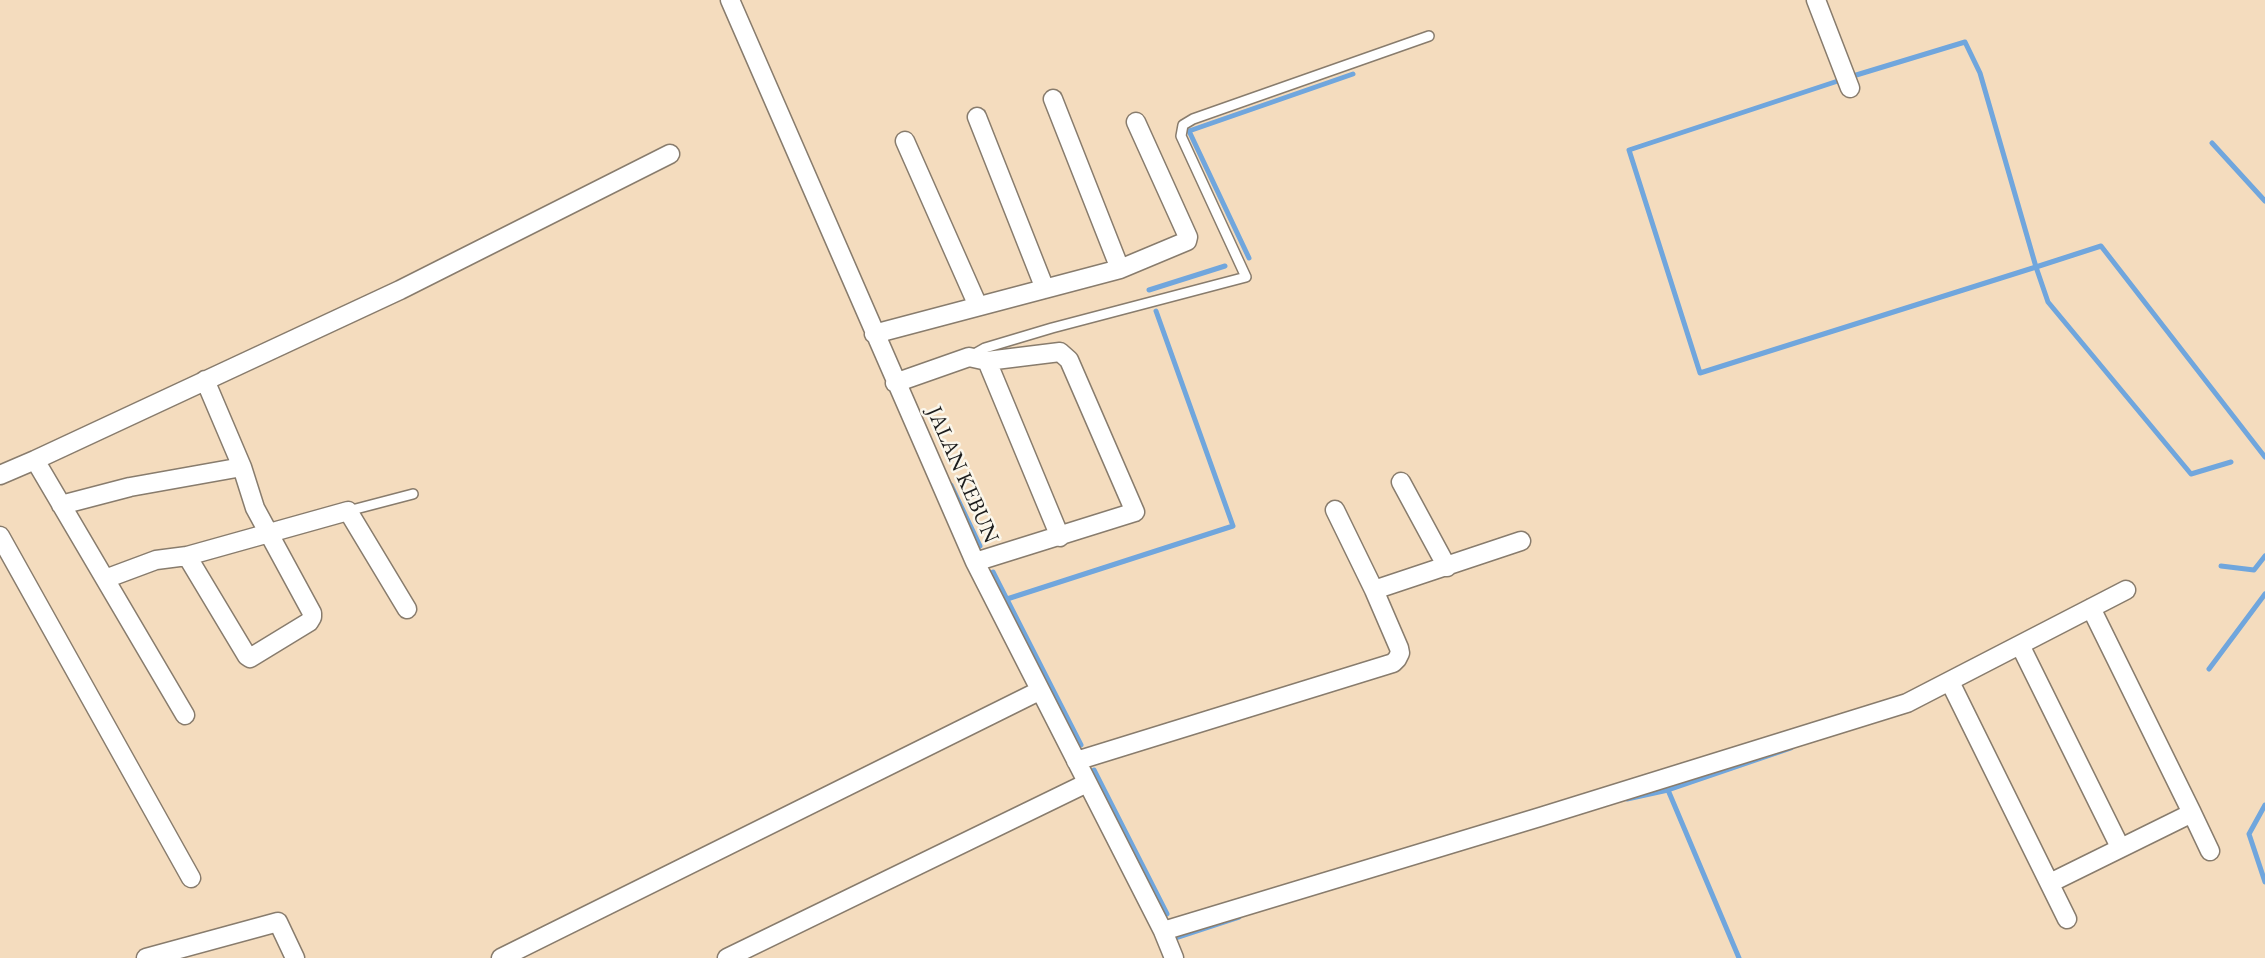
<!DOCTYPE html>
<style>
body{margin:0}
canvas{display:block;background:#f4dcbe}
</style>
<canvas width="2265" height="958"></canvas>
<script>
const ctx = document.querySelector('canvas').getContext('2d');
ctx.lineJoin = 'round';
const poly = rows => new Path2D(rows.map(r => 'M' + r).join(''));
function strokePath(path, color, width, dash) { ctx.strokeStyle = color; ctx.lineWidth = width; ctx.lineCap = dash ? 'butt' : 'round'; ctx.setLineDash(dash || []); ctx.stroke(path); }
function drawText(font, color, halo, rows, align = 'center') {
  ctx.font = font + ' "EB Garamond",serif'; ctx.lineWidth = 5; ctx.setLineDash([]); ctx.textBaseline = 'middle'; ctx.strokeStyle = halo; ctx.fillStyle = color; for (const [text, x, y, turn = 0] of rows) {
    ctx.save(); ctx.translate(x, y); ctx.rotate((+turn || 0) * Math.PI / 180); ctx.textAlign = isNaN(turn) ? turn : align; if (halo) ctx.strokeText(text, 0, 0); ctx.fillText(text, 0, 0); ctx.restore();
  }
}
strokePath(poly([
 [2212,143,2265,201],
 [1249,258,1189,131,1353,74],
 [1149,290,1225,266],
 [2231,462,2191,474,2048,302,2036,267,1980,73,1965,42,1853,76,1629,150,1700,373,2036,267,2101,246,2265,457],
 [951,485,980,546],
 [2221,566,2254,570,2265,556],
 [993,572,1081,745],
 [1007,599,1233,526,1156,311],
 [2209,669,2265,594],
 [1094,770,1167,914],
 [1627,799,1668,790],
 [2265,805,2249,834,2265,882],
 [1175,938,1239,917],
 [1739,958,1668,790,1791,748]
]), '#70a6dd', 5);
const lane = poly([
 [971,356,985,348,1052,328,1246,277,1181,136,1183,125,1193,119,1429,36],
 [348,511,413,494]
]);
const street = poly([
 [730,0,975,562,1163,931,1174,958],
 [1816,0,1850,88],
 [1053,99,1120,269],
 [977,117,1045,289],
 [905,141,978,306],
 [874,334,1120,269,1187,241,1188,237,1136,122],
 [987,361,1060,537],
 [895,383,969,357,987,361,1060,352,1069,360,1135,512,975,562],
 [35,460,185,715],
 [0,475,35,460,400,290,670,154],
 [1401,482,1447,567],
 [61,505,130,487,242,467],
 [0,536,191,878],
 [187,556,247,656,250,658,309,622,312,617,312,613,255,508,242,467,205,380],
 [105,579,156,560,187,556,348,511,407,609],
 [1374,590,1521,541],
 [2020,645,2120,847],
 [1950,682,2067,919],
 [1076,761,1393,663,1397,659,1400,653,1399,648,1374,590,1335,510],
 [2192,813,2210,851],
 [2050,883,2192,813,2091,608],
 [1163,931,1540,817,1907,703,2126,590],
 [146,958,278,922,295,958],
 [501,958,1039,691],
 [727,958,1087,783]
]);
strokePath(lane, '#887c6d', 12);
strokePath(street, '#887c6d', 21);
strokePath(lane, '#fff', 9);
strokePath(street, '#fff', 18);
drawText('22px', '#1c1c1c', '#fbf7ec', [
 ["JALAN KEBUN",962,475,66]
]);
</script>
